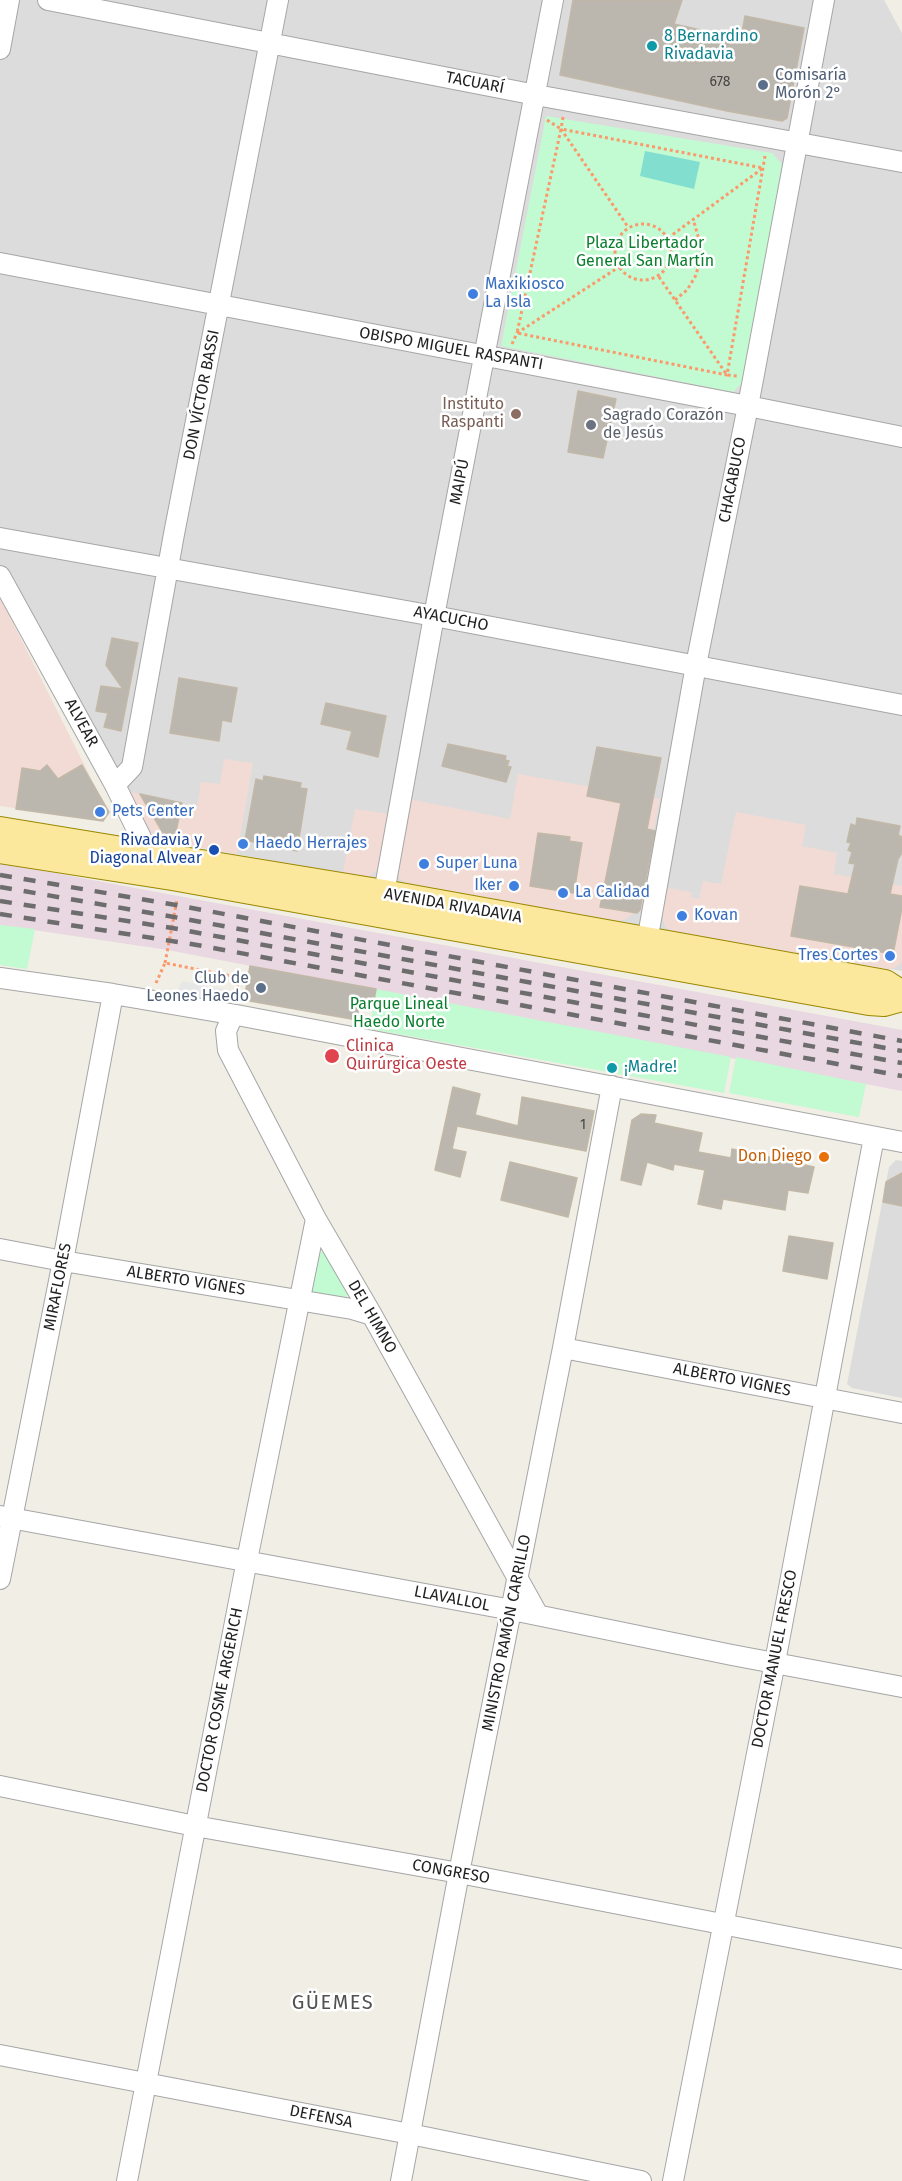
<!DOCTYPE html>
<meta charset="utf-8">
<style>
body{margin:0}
canvas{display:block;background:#f0eee5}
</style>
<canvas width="902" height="2181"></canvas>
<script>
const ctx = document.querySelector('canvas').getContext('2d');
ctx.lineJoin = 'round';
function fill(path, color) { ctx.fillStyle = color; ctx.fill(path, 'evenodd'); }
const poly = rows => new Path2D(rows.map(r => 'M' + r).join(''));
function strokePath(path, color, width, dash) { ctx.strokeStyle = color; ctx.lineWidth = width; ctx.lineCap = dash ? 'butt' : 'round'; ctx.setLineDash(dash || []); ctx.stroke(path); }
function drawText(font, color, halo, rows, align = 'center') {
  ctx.font = font + ' "Fira Sans",sans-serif'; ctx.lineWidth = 5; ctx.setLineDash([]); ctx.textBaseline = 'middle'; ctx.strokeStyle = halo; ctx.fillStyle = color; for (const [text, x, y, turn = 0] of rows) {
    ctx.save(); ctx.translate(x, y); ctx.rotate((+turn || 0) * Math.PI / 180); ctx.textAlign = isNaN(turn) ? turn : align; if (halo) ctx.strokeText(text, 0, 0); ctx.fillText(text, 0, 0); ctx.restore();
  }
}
fill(poly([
 [0,0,884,0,902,33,902,971,161,841,150,832,0,567],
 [896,1160,902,1161,902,1398,852,1388,847,1384,889,1167]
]), '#dddcdc');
fill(poly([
 [0,597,109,814,103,821,0,806],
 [224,759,253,763,237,854,161,841,155,837,126,791,197,807,201,782,220,784],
 [518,774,660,799,638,907,630,916,624,920,615,921,408,885,399,878,397,873,409,799,510,819],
 [355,809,389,814,379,866,376,871,367,878,343,873],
 [736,812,806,825,802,846,837,853,834,874,902,886,902,962,900,964,895,968,888,969,671,931,665,926,662,916,668,888,692,892,691,897,699,899,703,881,721,884]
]), '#f1dbd4');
fill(poly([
 [0,863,902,1030,902,1091,168,950,0,925]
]), '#e9d7e1');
fill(poly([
 [546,116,772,153,782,164,745,380,733,392,501,346],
 [0,925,35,929,27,969,0,965],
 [376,989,731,1057,724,1093,370,1029],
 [736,1057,866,1084,859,1117,729,1093],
 [322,1251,326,1253,349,1294,345,1298,316,1294,312,1292,317,1258]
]), '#c2fad2');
fill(poly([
 [645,151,700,162,694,189,640,176]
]), '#82dfd0');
fill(poly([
 [182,981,232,991,234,1006,175,996]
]), '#e7e7e7');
const building = poly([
 [573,0,682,0,674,24,741,39,745,16,804,28,787,118,782,121,727,111,560,75,573,0],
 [578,391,616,399,603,458,568,452,578,391],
 [112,638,138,643,121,731,104,727,108,713,96,711,101,686,123,689,106,665,112,638],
 [179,678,237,688,231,722,222,720,219,741,170,733,179,678],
 [326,703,386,716,378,757,347,749,352,731,321,724,326,703],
 [448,744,506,756,505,760,509,761,507,766,511,767,506,782,442,766,448,744],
 [597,747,661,758,647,829,655,831,640,910,637,913,600,907,621,803,587,796,597,747],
 [47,765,58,779,82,765,109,812,103,821,16,809,22,768,40,771,47,765],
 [264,776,301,783,300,788,307,789,297,851,245,840,256,779,263,781,264,776],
 [140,794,182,803,175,836,163,833,140,794],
 [857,818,900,826,898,835,902,837,902,853,898,859,890,894,902,896,902,908,893,954,791,936,800,886,848,894,855,864,849,863,852,852,848,850,851,843,847,842,851,824,856,826,857,818],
 [538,833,570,837,569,841,582,843,574,893,530,886,538,833],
 [250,966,376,989,373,1006,359,1004,357,1020,244,1000,250,966],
 [453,1087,480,1094,475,1115,518,1126,522,1097,594,1111,586,1151,457,1126,452,1149,466,1152,460,1177,435,1170,453,1087],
 [641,1114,656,1115,654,1123,702,1133,698,1152,731,1158,732,1149,814,1167,808,1193,788,1190,785,1210,723,1199,721,1209,698,1204,705,1170,674,1164,673,1170,647,1162,641,1185,621,1180,632,1120,641,1114],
 [510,1162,577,1178,568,1217,501,1200,510,1162],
 [902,1173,902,1206,883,1202,886,1182,902,1173],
 [789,1236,833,1243,827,1279,783,1271,789,1236]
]);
fill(building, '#bcb7ae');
strokePath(building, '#c2b8a7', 1.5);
const minor = poly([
 [48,0,536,95,902,162],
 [0,49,9,0],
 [0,263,748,406,902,437],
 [0,538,434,616,902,705],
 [0,576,115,785,149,854,148,864],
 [115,785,132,767,174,534,278,0],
 [384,893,434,616,553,0],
 [645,953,696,665,748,406,824,0],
 [0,978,113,994,242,1016,902,1142],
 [233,1015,226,1031,228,1050,316,1219,372,1315,538,1615],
 [0,1249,63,1261,352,1309,372,1315],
 [563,1348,902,1413],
 [0,1516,512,1610,732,1655,902,1687],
 [0,1579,63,1261,113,994],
 [0,1786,195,1826,459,1873,902,1959],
 [0,2055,410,2134,641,2181],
 [127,2181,247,1560,316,1219],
 [401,2181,459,1873,563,1348,612,1086],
 [673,2181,775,1662,874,1137]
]);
const major = poly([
 [0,830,384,893,885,983,902,994],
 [0,850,172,877,869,1002,884,1003,902,998]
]);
strokePath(minor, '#a6a6a6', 22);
strokePath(major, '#9a8800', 28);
strokePath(poly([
 [563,117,561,129,628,227],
 [547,120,561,129],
 '615 252a28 28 0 1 1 56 0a28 28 0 1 1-56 0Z',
 [668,238,763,168,561,129,517,333,727,375,765,156],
 [659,277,727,375,737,376],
 [675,300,687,290,695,277,700,262,701,246,693,219],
 [512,344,517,333,619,267],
 [165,963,177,900],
 [156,983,165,963,236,977,239,996]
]), '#fb996b', 3, [3, 3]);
strokePath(minor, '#fff', 20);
strokePath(major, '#fce89d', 26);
strokePath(poly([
 [0,875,176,905,902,1041],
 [0,887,174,917,902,1051],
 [0,901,172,928,902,1063],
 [0,914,197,945,902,1076]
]), '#6d6d6d', 4.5, [12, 12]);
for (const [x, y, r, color] of [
 [652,46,6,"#0f9aa8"],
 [763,85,6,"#5c6f8a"],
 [473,294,6,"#3f7fe0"],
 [516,414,6,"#8d6e63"],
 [591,425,6,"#6b7280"],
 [100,812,6,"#3f7fe0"],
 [243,844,6,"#3f7fe0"],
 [214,850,6,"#1a4fb4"],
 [424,864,6,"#3f7fe0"],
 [514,886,6,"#3f7fe0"],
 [563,893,6,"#3f7fe0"],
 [682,916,6,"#3f7fe0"],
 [890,956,6,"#3f7fe0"],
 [261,988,6,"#5c6f8a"],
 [332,1056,8,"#e0444e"],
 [612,1068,6,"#0f9aa8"],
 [824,1157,6,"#e8710a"]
]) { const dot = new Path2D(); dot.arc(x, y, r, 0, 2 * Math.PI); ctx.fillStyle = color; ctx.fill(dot); strokePath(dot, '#fff', 2); }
drawText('14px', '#464543', null, [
 ["678",720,82],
 ["1",583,1125]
]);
drawText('16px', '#0d838f', '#fff', [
 ["8 Bernardino",664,37],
 ["Rivadavia",664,55],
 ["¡Madre!",624,1068]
], 'left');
drawText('16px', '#4e5e75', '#fff', [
 ["Comisaría",775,76],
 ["Morón 2°",775,94],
 ["Club de",249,979,"right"],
 ["Leones Haedo",249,997,"right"]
], 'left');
drawText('16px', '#1f1f1f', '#fff', [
 ["TACUARÍ",475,83,11],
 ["OBISPO MIGUEL RASPANTI",451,349,10],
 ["DON VÍCTOR BASSI",202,395,-79],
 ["CHACABUCO",733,480,-79],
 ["MAIPÚ",460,482,-79],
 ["AYACUCHO",451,619,11],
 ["ALVEAR",81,723,61],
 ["AVENIDA RIVADAVIA",453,906,10],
 ["ALBERTO VIGNES",186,1281,9],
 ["MIRAFLORES",58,1287,-79],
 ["DEL HIMNO",372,1317,60],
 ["ALBERTO VIGNES",732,1380,11],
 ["LLAVALLOL",452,1599,11],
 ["MINISTRO RAMÓN CARRILLO",507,1633,-79],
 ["DOCTOR MANUEL FRESCO",775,1659,-79],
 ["DOCTOR COSME ARGERICH",220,1700,-79],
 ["CONGRESO",451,1872,10],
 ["DEFENSA",321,2117,11]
]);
drawText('16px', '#0b7f2e', '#fff', [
 ["Plaza Libertador",645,244],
 ["General San Martín",645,262],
 ["Parque Lineal",399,1005],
 ["Haedo Norte",399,1023]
]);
drawText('16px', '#366cbe', '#fff', [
 ["Maxikiosco",485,285],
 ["La Isla",485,303],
 ["Pets Center",112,812],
 ["Haedo Herrajes",255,844],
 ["Super Luna",436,864],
 ["Iker",502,886,"right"],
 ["La Calidad",575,893],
 ["Kovan",694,916],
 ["Tres Cortes",878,956,"right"]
], 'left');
drawText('16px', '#785e54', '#fff', [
 ["Instituto",504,405],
 ["Raspanti",504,423]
], 'right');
drawText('16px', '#5b616d', '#fff', [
 ["Sagrado Corazón",603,416],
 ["de Jesús",603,434]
], 'left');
drawText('16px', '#164399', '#fff', [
 ["Rivadavia y",202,841],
 ["Diagonal Alvear",202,859]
], 'right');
drawText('16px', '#be3a42', '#fff', [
 ["Clinica",346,1047],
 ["Quirúrgica Oeste",346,1065]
], 'left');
drawText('16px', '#c56008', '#fff', [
 ["Don Diego",812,1157]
], 'right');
ctx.letterSpacing = '1.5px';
drawText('20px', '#525252', '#fff', [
 ["GÜEMES",333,2003]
]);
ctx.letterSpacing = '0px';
</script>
